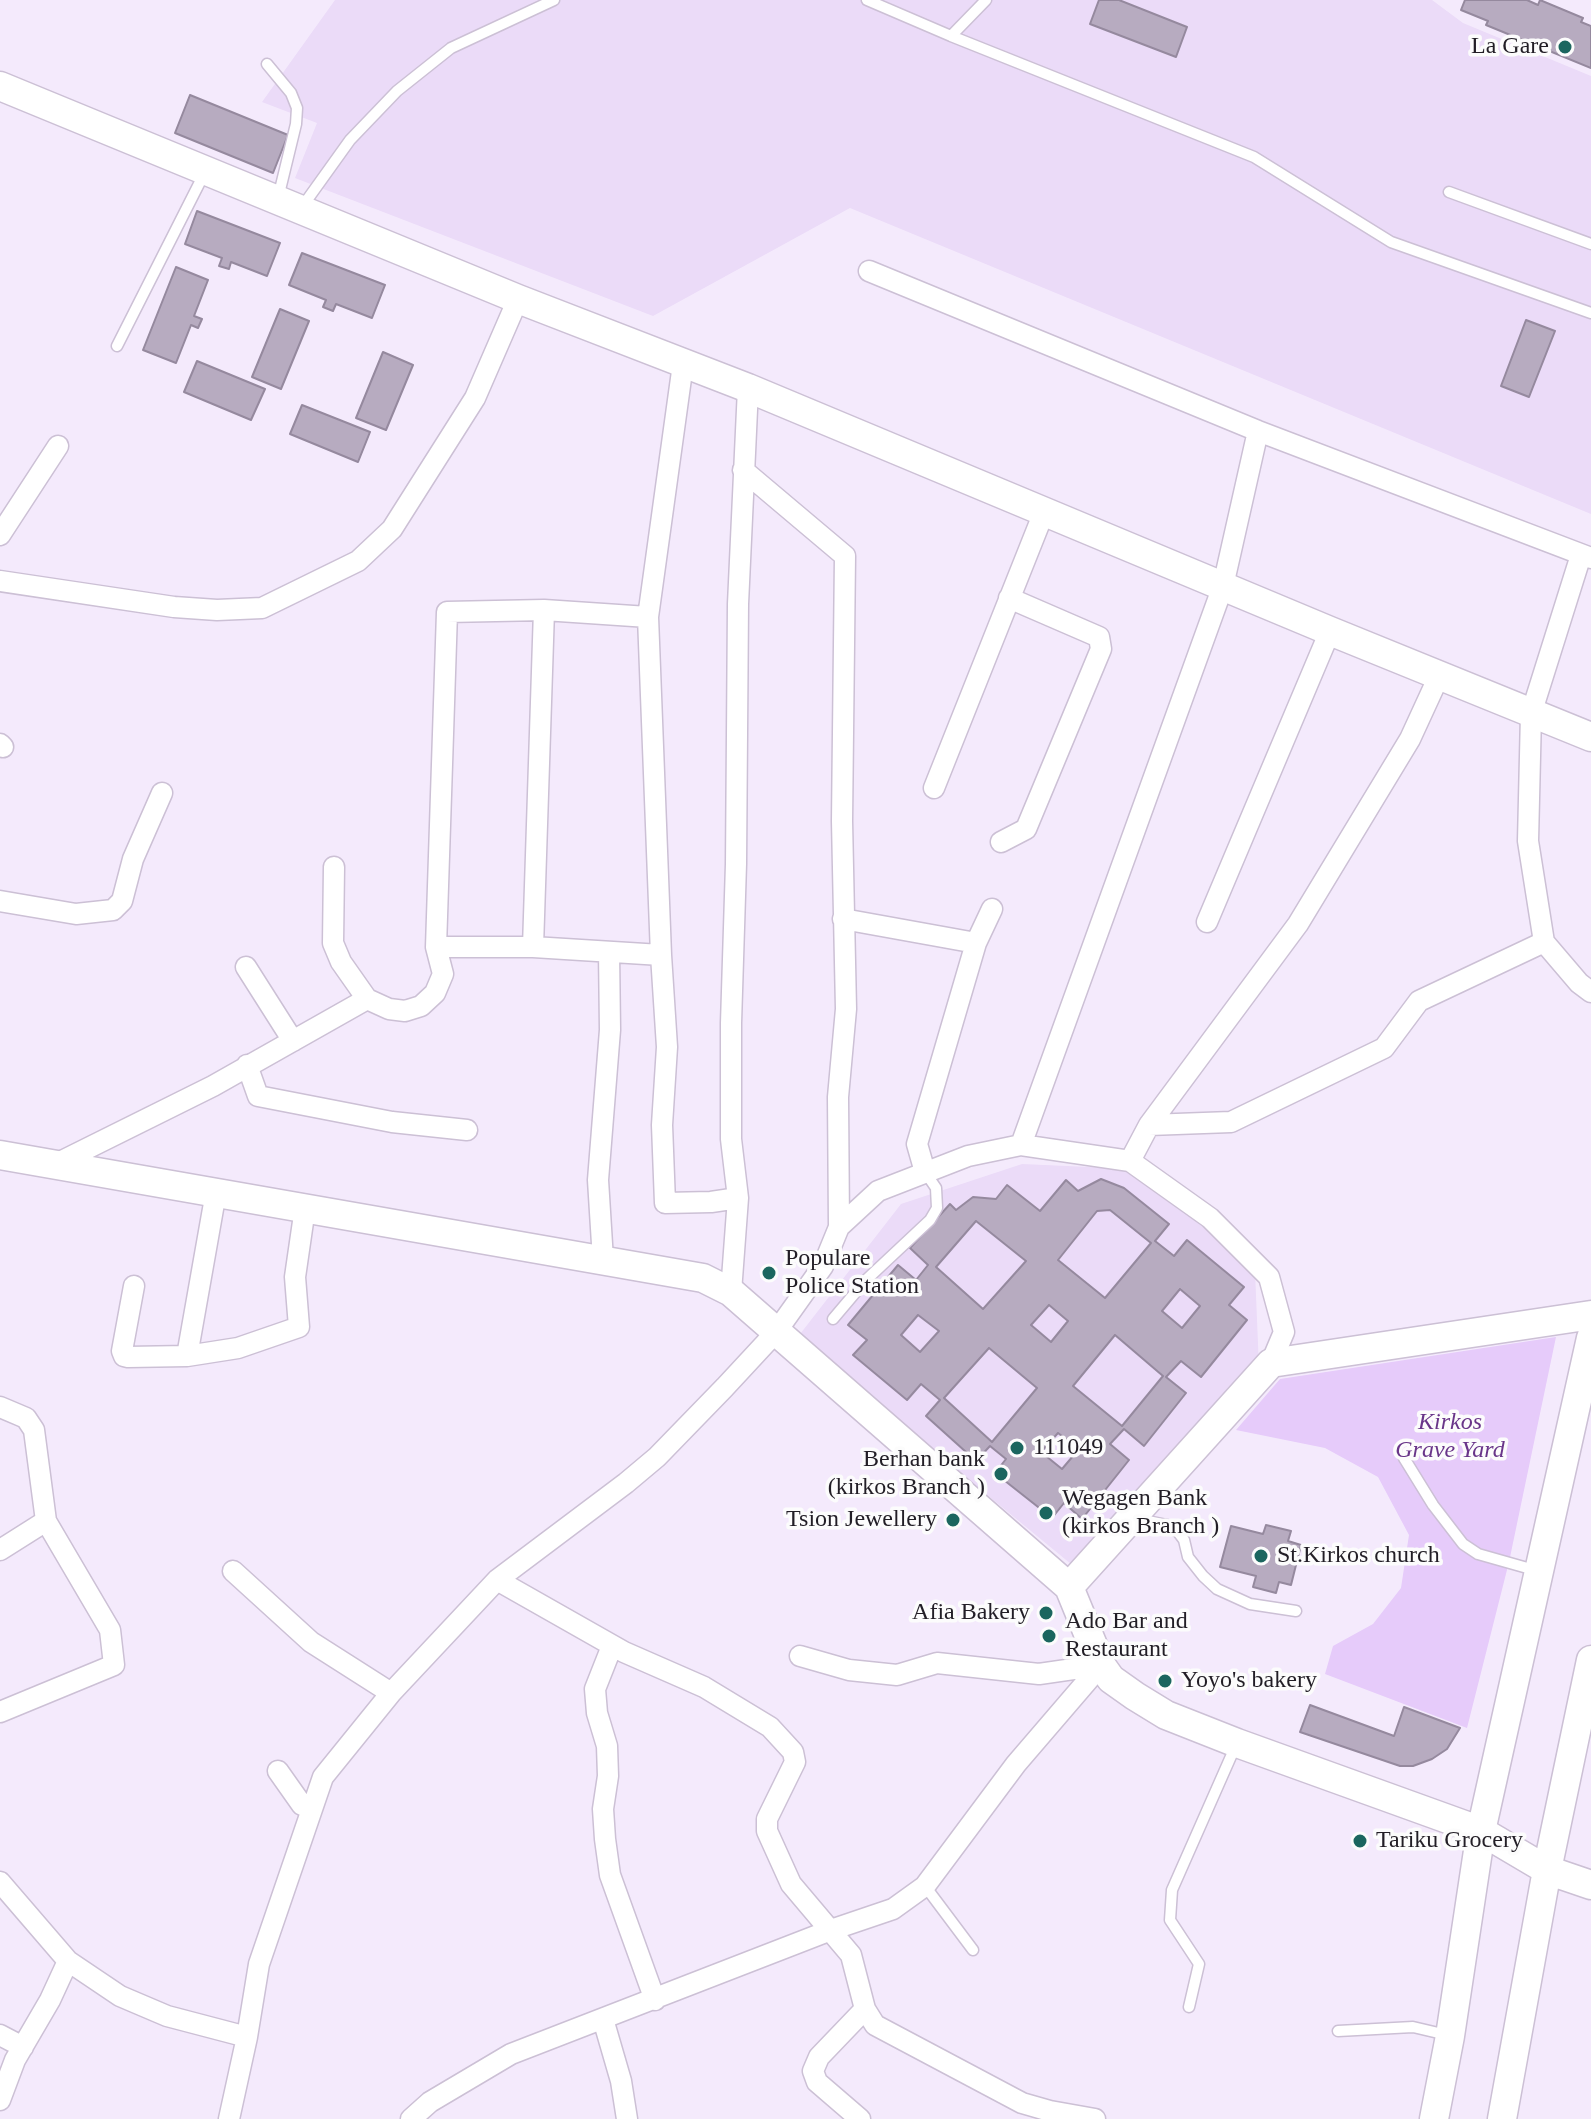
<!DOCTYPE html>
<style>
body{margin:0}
canvas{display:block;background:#f4eafc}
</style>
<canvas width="1591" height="2119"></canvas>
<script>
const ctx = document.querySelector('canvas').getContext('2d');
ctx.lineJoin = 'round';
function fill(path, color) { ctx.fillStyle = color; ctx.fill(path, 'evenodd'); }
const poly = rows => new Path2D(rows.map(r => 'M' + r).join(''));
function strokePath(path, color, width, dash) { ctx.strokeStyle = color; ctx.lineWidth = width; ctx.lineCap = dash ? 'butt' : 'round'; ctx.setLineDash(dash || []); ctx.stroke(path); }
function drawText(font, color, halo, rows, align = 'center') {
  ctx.font = font + ' Georgia,serif'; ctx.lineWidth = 7; ctx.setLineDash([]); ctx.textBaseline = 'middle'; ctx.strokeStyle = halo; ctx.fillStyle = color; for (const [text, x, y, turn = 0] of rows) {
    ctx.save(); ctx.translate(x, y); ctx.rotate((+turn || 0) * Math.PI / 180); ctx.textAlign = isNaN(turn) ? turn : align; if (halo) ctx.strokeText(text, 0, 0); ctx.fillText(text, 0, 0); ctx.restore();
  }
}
fill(poly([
 [335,0,1432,0,1463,23,1591,76,1591,514,850,208,653,316,295,178,317,123,262,102],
 [1022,1164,1134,1169,1255,1271,1259,1368,1077,1569,797,1338,901,1204]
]), '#ebdbf8');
fill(poly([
 [1556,1337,1509,1562,1467,1728,1325,1674,1333,1646,1373,1624,1401,1588,1409,1535,1378,1477,1325,1448,1236,1430,1280,1379]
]), '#e6cbfa');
const building = poly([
 [1099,0,1119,0,1187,27,1176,57,1090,24,1099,0],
 [1465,0,1527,0,1538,5,1540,0,1583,18,1581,22,1591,26,1591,68,1486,25,1488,21,1461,10,1465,0],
 [190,95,288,135,273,173,175,133,190,95],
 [197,211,280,243,267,276,231,262,229,269,219,266,222,258,185,244,197,211],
 [302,253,385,285,372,318,336,304,333,311,323,307,326,300,289,285,302,253],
 [176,267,208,280,194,316,202,319,198,328,191,325,176,363,143,350,176,267],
 [280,309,309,321,281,389,252,377,280,309],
 [1526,320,1555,331,1529,397,1501,386,1526,320],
 [383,352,413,365,386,430,356,418,383,352],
 [197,361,265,389,251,420,184,392,197,361],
 [302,405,370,432,358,462,290,434,302,405],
 [1101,1179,1124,1188,1169,1224,1155,1241,1174,1256,1187,1240,1244,1287,1229,1305,1247,1320,1201,1377,1181,1361,1166,1377,1186,1393,1144,1446,1124,1429,1110,1444,1129,1460,1082,1519,1064,1503,1052,1518,995,1473,1006,1459,990,1446,976,1461,926,1416,940,1400,921,1384,907,1400,853,1355,867,1340,848,1325,898,1265,916,1280,928,1265,910,1248,950,1204,956,1210,973,1197,996,1199,1007,1185,1040,1211,1066,1180,1078,1191,1101,1179],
 [1110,1210,1151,1243,1105,1298,1058,1260,1097,1211,1110,1210],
 [976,1221,1026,1261,983,1309,936,1267,976,1221],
 [1180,1289,1200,1306,1182,1328,1162,1311,1180,1289],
 [1049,1305,1068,1321,1051,1342,1031,1325,1049,1305],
 [918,1315,939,1331,920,1352,901,1335,918,1315],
 [1115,1335,1163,1376,1122,1426,1073,1386,1115,1335],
 [989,1348,1037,1388,992,1442,944,1398,989,1348],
 [1058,1433,1079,1449,1062,1469,1041,1452,1058,1433],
 [1266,1525,1291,1531,1288,1541,1301,1545,1291,1585,1279,1582,1276,1593,1253,1587,1256,1576,1220,1567,1231,1526,1263,1534,1266,1525],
 [1310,1705,1394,1736,1404,1707,1460,1728,1447,1749,1432,1759,1413,1766,1400,1766,1300,1732,1310,1705]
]);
fill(building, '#b7abc0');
strokePath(building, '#95899e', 2);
const lane = poly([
 [867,0,951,36],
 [986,0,951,36,1254,157,1391,242,1591,313],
 [267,64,291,93,297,108,296,124,278,198],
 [1449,192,1591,244],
 [302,207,350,140,397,91,451,48,554,0],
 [117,346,205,172],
 [833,1319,866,1280,930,1220,937,1208,936,1188,925,1172],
 [1404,1458,1433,1505,1463,1544,1478,1554,1538,1571],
 [1138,1519,1167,1525,1178,1532,1184,1540,1188,1557,1203,1576,1217,1589,1250,1604,1296,1611],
 [925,1886,973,1950],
 [1189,2007,1199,1964,1170,1920,1172,1890,1236,1745],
 [1338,2031,1413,2027,1447,2035]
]);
const street = poly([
 [869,271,1258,431,1591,558],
 [743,470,845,556,842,821,846,1009,838,1097,839,1227],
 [0,535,58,446],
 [0,581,174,607,217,610,262,608,358,561,392,529,475,398,518,299],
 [0,744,3,747],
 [934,788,1044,512],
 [1001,842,1026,829,1101,649,1099,637,1009,598],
 [334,867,333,943,341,962,367,999,389,1009,405,1011,421,1006,435,993,443,974,436,947,447,612,544,610,648,617],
 [0,901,76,914,113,910,122,901,133,859,162,793],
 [843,919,976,943],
 [1207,922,1330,631],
 [1544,942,1579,983,1591,992],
 [436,947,533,947,661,955,648,617,683,364],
 [533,947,544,610],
 [661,955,667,1047,662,1125,665,1203,711,1202,738,1198,731,1292],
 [246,967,293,1041],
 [247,1065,258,1096,392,1122,467,1130],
 [1149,1125,1298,924,1410,739,1439,676],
 [1021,1145,1223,586,1258,431],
 [1130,1161,1149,1125,1231,1122,1384,1048,1419,1001,1544,942,1528,841,1531,714,1581,555],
 [56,1164,213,1086,367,999],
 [925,1172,917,1144,976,943,992,909],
 [738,1198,731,1139,731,1023,736,864,738,604,748,388],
 [603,1260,598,1180,610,1030,609,952],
 [134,1286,122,1351,124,1356,128,1357,187,1356,238,1348,299,1327,295,1277,305,1208],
 [187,1356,216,1192],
 [0,1407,26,1418,34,1430,46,1521,0,1550],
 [233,1571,311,1642,391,1693],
 [497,1580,624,1652,704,1687,770,1727,793,1752,795,1762,767,1819,767,1831,791,1884,851,1955,865,2009,875,2025,1022,2103,1050,2111,1095,2119],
 [612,1646,595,1689,597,1713,607,1746,608,1776,603,1809,605,1839,610,1875,655,2000],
 [800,1656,849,1670,897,1675,937,1663,1039,1674,1101,1665],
 [0,1712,114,1665,110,1630,46,1521],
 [278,1771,302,1805,312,1808],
 [0,1882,68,1961,120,1996,167,2016,247,2037],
 [603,2019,621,2081,627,2119],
 [0,2035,23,2047],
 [0,2100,15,2060,50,2000,68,1961],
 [229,2119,247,2037,259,1964,323,1777,391,1693,497,1580,626,1483,657,1457,725,1387,776,1332,823,1266,839,1227,878,1191,968,1156,1021,1145,1130,1161,1210,1218,1269,1277,1284,1332,1271,1363],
 [411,2119,430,2102,511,2054,831,1930,893,1909,925,1886,1016,1764,1101,1665],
 [860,2119,817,2082,813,2071,819,2057,865,2009]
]);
const secondary = poly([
 [0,86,518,299,748,388,1330,631,1591,737],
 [0,1155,703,1278,731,1292,1069,1587,1101,1665,1111,1679,1135,1696,1166,1715,1237,1743,1481,1831,1547,1870,1591,1885],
 [1069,1587,1271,1363,1591,1315],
 [1434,2119,1450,2036,1481,1831,1591,1338],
 [1502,2119,1547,1870,1591,1660]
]);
strokePath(lane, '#ccc0d5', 13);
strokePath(street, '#ccc0d5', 23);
strokePath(secondary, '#ccc0d5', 31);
strokePath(lane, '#fff', 10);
strokePath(street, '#fff', 20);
strokePath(secondary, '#fff', 28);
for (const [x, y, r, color] of [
 [1565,47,8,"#1b665f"],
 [769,1273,8,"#1b665f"],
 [1017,1448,8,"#1b665f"],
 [1001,1474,8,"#1b665f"],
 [1046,1513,8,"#1b665f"],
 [953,1520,8,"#1b665f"],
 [1261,1556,8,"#1b665f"],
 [1046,1613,8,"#1b665f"],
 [1049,1636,8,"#1b665f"],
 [1165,1681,8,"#1b665f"],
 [1360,1841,8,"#1b665f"]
]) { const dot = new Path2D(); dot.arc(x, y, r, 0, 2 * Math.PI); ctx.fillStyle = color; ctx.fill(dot); strokePath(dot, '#fcfcfc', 3); }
drawText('24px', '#221e26', '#fcfcfc', [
 ["La Gare",1549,47,"right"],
 ["Populare",785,1259],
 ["Police Station",785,1287],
 ["111049",1033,1448],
 ["Berhan bank",985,1460,"right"],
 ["(kirkos Branch )",985,1488,"right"],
 ["Wegagen Bank",1062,1499],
 ["(kirkos Branch )",1062,1527],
 ["Tsion Jewellery",937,1520,"right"],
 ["St.Kirkos church",1277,1556],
 ["Afia Bakery",1030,1613,"right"],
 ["Ado Bar and",1065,1622],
 ["Restaurant",1065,1650],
 ["Yoyo's bakery",1181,1681],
 ["Tariku Grocery",1376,1841]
], 'left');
drawText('italic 24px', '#693589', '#fcfcfc', [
 ["Kirkos",1450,1423],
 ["Grave Yard",1450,1451]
]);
</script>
